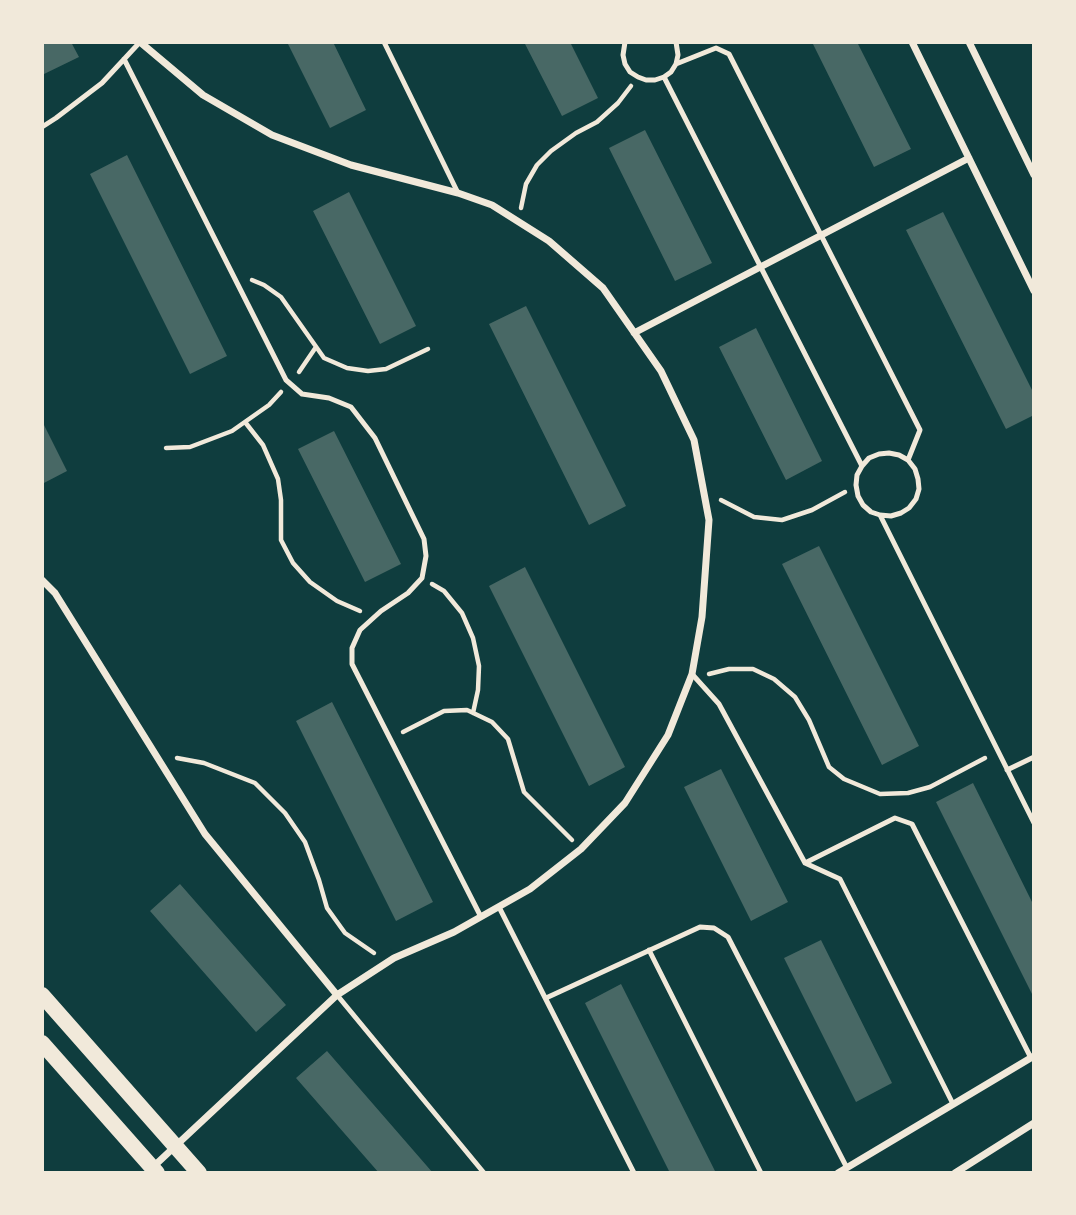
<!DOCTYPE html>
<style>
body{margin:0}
#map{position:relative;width:1076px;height:1215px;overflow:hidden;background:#0f3d3e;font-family:Raleway,sans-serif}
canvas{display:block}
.frame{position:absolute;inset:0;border:44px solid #f1e9da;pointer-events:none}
</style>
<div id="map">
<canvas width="1076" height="1215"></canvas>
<div class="frame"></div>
</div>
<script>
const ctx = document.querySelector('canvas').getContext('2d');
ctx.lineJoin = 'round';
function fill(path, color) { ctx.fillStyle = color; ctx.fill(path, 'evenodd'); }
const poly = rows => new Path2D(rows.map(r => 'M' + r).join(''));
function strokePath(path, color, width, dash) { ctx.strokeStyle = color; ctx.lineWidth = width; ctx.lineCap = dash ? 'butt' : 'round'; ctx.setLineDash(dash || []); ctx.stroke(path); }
fill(poly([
 [42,42,71,42,79,57,42,75],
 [287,42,333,42,366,110,330,128],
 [524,42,570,42,598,98,562,116],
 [812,42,857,42,911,149,874,167],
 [645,130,712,263,675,281,609,148],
 [127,155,227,356,190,374,90,174],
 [349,192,416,326,380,344,313,211],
 [943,212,1034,394,1034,415,1006,429,906,230],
 [526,306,626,506,589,525,489,324],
 [756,328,822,461,786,480,719,347],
 [42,421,67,471,42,484],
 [334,431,401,564,365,582,298,449],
 [819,546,919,746,882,765,782,564],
 [525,567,625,767,589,786,489,586],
 [332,702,433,902,396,921,296,721],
 [721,769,788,902,751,921,684,787],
 [973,783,1034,906,1034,998,936,802],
 [180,884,286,1005,256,1032,150,911],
 [821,940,892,1083,856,1102,784,958],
 [621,984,716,1173,670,1173,585,1003],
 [327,1051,433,1173,379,1173,296,1078]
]), '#486865');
strokePath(poly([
 [521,208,526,184,537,165,551,151,576,133,597,122,618,103,631,86],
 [252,280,264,285,281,297,324,358,347,368,368,371,386,369,428,349],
 [299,372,316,347],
 [245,422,263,445,278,479,281,500,281,540,293,563,310,582,337,601,360,611],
 [166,448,190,447,232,431,269,405,281,392],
 [721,500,754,517,782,520,812,510,845,492],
 [432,584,444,591,462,613,473,638,479,666,478,690,473,713],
 [709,674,729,669,753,669,774,679,795,697,809,720,829,767,844,779,880,794,908,793,930,787,985,758],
 [403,732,444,711,467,710,492,722,508,739,524,792,572,840],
 [177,758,204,763,255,783,285,813,305,842,319,880,327,908,345,933,374,953]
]), '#f1e9da', 4.5);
strokePath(poly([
 [384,42,458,193],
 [625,42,623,55,625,64,630,72,638,77,646,80,655,80,664,77,671,72,676,64,678,55,676,42],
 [124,59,286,380,302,394,329,398,351,407,375,438,424,539,426,556,422,578,408,593,381,611,360,630,352,648,352,664,481,917],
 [676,64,716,48,729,54,920,430,908,460],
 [664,77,862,466],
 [42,127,56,118,102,83,140,42],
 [880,515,891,516,901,513,909,508,916,499,919,489,918,479,915,469,908,460,899,455,889,453,879,454,869,458,862,466,857,475,856,485,858,496,863,505,871,512,880,515,1034,823],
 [692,674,719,704,805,863,840,879,953,1104],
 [1007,770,1034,757],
 [805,863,895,818,912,824,1031,1058],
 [499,907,634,1173],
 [649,950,761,1173],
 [337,995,484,1173],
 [546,998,700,927,714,928,728,937,847,1168]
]), '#f1e9da', 5);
strokePath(poly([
 [140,42,203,95,272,135,351,165,458,193,492,205,549,241,603,288,661,371,694,440,709,520,702,617,692,674,668,735,625,803,581,849,530,889,454,932,394,958,337,995,153,1167],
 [912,42,1034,291],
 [969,42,1034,175],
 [634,333,969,158],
 [42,580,55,593,205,834,337,995],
 [838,1173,1034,1056],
 [955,1173,1034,1123]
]), '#f1e9da', 7);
strokePath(poly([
 [42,995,199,1173],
 [42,1043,157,1173]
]), '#f1e9da', 16);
</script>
